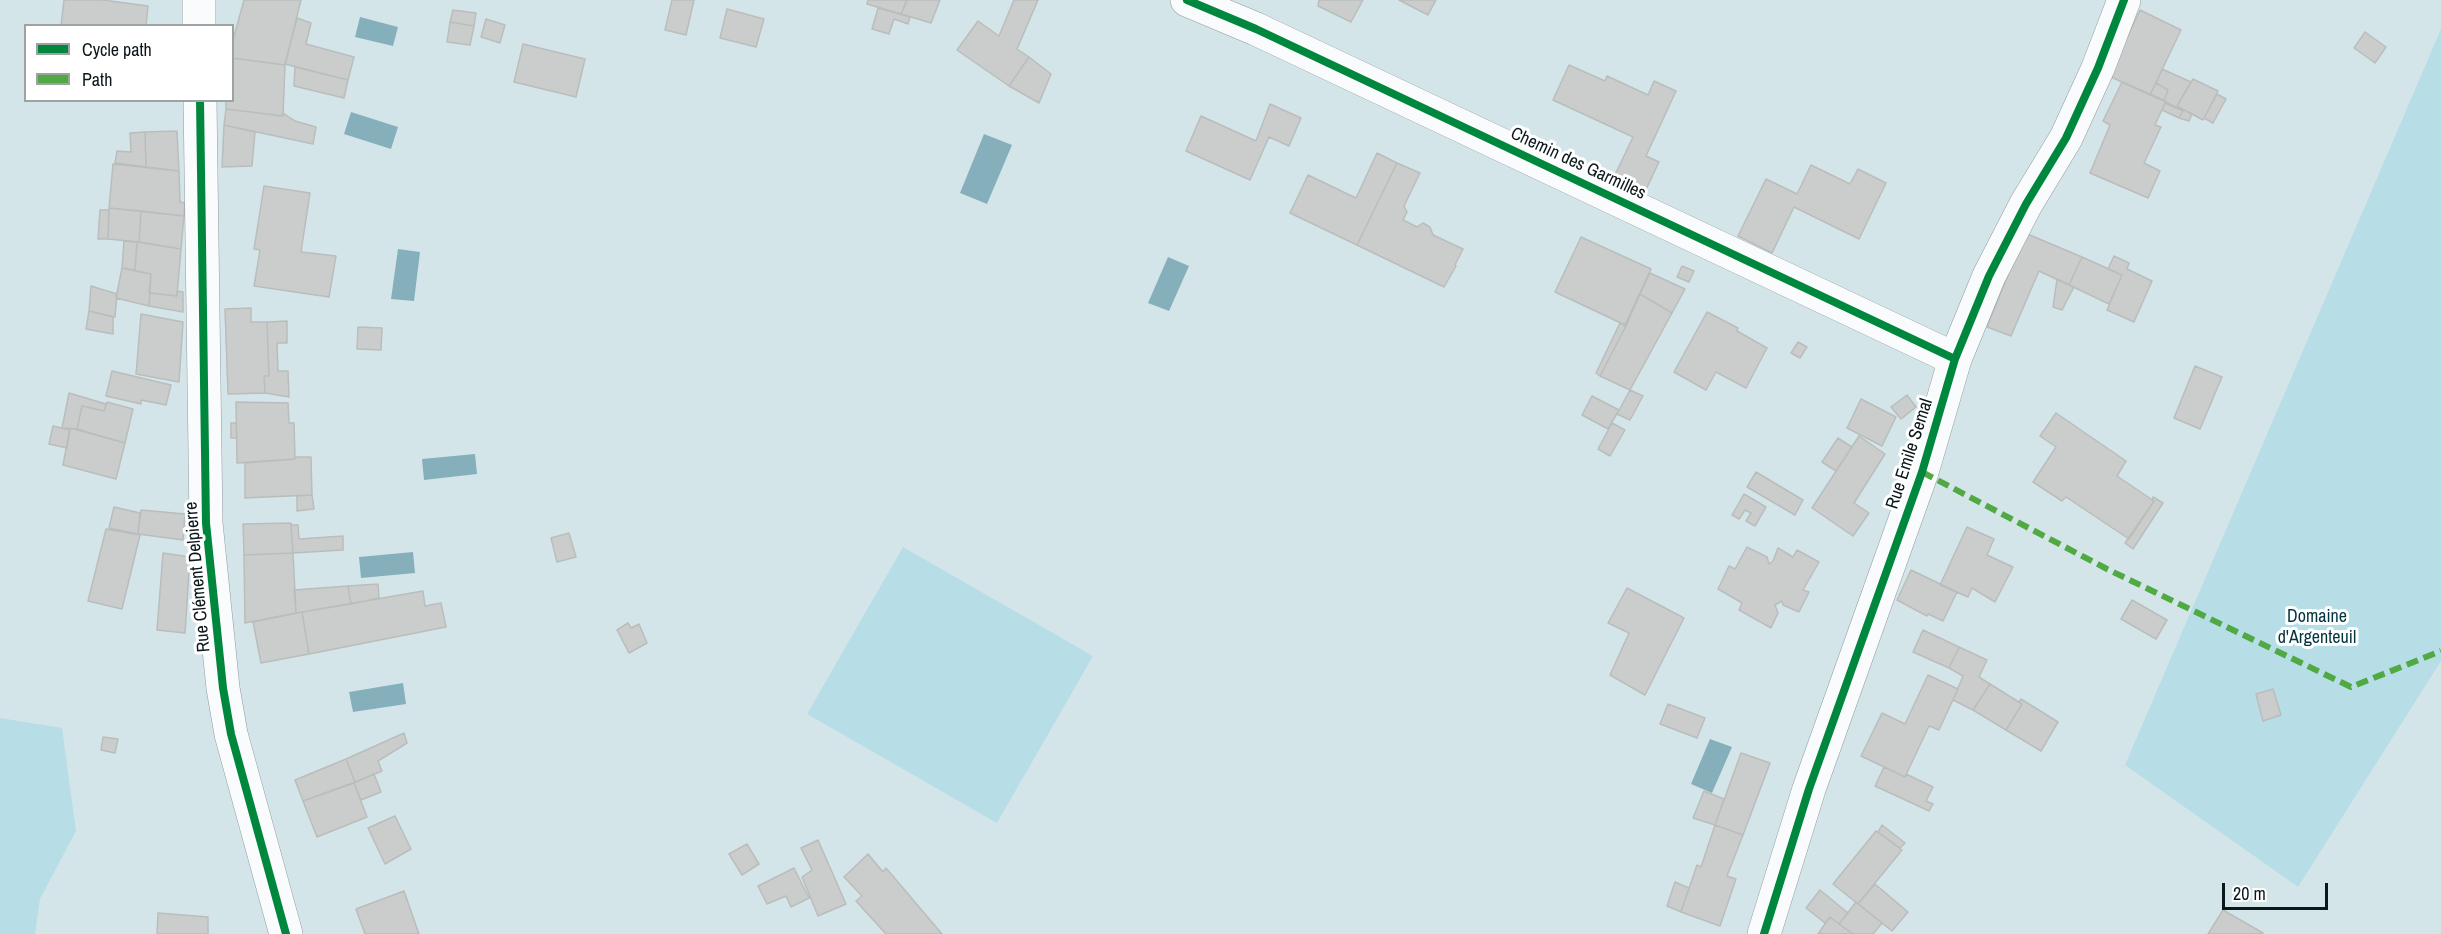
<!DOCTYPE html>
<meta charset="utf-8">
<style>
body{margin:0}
#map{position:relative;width:2441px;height:934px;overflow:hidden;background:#d4e5ea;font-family:"Archivo Narrow",sans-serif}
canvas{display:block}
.legend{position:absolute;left:24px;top:24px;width:210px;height:78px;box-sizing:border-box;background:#fff;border:2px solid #9da2a3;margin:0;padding:8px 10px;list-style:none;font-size:18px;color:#0b171a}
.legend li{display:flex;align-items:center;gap:12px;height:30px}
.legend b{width:30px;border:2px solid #9da2a3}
.scale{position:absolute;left:2222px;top:883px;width:106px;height:27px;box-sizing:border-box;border:3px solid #0b171a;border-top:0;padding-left:8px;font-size:18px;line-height:21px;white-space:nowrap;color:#0b171a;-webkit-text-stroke:4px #fff;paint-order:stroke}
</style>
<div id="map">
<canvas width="2441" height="934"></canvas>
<ul class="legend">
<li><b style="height:8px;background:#00873e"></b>Cycle path</li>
<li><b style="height:8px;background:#50a942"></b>Path</li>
</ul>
<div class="scale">20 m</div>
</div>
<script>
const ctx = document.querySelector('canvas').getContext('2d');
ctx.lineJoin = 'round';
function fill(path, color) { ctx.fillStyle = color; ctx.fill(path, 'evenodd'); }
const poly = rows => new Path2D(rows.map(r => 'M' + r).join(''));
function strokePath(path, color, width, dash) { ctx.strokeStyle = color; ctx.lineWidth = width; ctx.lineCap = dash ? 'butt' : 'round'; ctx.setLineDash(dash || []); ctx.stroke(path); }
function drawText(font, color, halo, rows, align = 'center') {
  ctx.font = font + ' "Archivo Narrow",sans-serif'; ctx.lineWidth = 6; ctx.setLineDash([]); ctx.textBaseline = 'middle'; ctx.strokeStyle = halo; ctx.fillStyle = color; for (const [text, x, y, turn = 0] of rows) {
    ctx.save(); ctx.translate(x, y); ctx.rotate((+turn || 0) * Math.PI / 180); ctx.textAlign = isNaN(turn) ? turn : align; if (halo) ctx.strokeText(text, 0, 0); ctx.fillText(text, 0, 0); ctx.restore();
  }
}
fill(poly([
 [2441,29,2441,661,2298,887,2125,765],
 [903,547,1093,656,997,823,807,714],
 [0,718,62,728,76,831,40,899,35,934,0,934]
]), '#b7dde7');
fill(poly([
 [360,17,398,27,393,46,355,37],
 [351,112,398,127,391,149,344,134],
 [984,134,1012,145,987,204,960,193],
 [398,249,420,252,414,301,391,299],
 [1168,257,1189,266,1169,311,1148,303],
 [475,454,477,474,424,480,422,459],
 [413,552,415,573,361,578,359,557],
 [403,683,406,704,353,712,349,692],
 [1710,739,1732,747,1712,793,1691,784]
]), '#85afba');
const building = poly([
 [64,0,103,0,148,6,146,26,61,26,64,0],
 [244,0,301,0,285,65,232,58,232,44,244,0],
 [672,0,694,0,686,35,665,30,672,0],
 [868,0,904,0,907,1,901,14,867,4,868,0],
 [940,0,931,23,901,14,907,0,940,0],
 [1014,0,1038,0,1017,49,1029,57,1009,86,957,50,978,21,999,36,1014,0],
 [1319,0,1363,0,1351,22,1318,6,1319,0],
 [1399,0,1436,0,1428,15,1399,0],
 [878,8,910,17,908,24,894,19,889,34,872,29,878,8],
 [727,9,764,19,756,47,720,38,727,9],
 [453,10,476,13,474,26,450,22,453,10],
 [2140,10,2181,30,2150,95,2109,76,2140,10],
 [297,18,311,23,306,44,354,57,348,80,285,64,297,18],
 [486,19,505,25,500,43,481,37,486,19],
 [450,22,474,26,470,45,447,42,450,22],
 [2365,32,2386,47,2375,63,2354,48,2365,32],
 [523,44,585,59,576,97,514,82,523,44],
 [1029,57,1051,74,1039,103,1009,86,1029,57],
 [232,58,285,65,283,116,226,109,226,100,232,100,232,58],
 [1569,65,1605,81,1607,76,1648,95,1654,81,1676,91,1646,156,1659,162,1644,194,1613,179,1633,137,1553,100,1569,65],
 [295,67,348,80,344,98,294,86,295,67],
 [2162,69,2191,82,2177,106,2192,114,2189,121,2179,118,2183,111,2164,101,2168,90,2156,83,2162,69],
 [2193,79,2218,91,2203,120,2177,106,2193,79],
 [2122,82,2166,101,2155,125,2161,127,2144,163,2160,171,2148,198,2090,173,2110,125,2103,121,2122,82],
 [2156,83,2168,90,2164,101,2150,95,2156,83],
 [2217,94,2226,99,2213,123,2204,118,2217,94],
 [2165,103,2183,111,2179,118,2162,110,2165,103],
 [1270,104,1301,118,1289,146,1269,137,1250,180,1186,151,1201,116,1256,141,1270,104],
 [226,109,283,116,283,113,295,121,316,127,313,144,224,125,226,109],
 [224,125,255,132,252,166,222,167,224,125],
 [177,131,179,171,146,167,145,132,177,131],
 [145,132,146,167,115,163,117,151,131,152,130,133,145,132],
 [1377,153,1397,163,1357,245,1290,213,1308,175,1356,198,1377,153],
 [1397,163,1420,173,1404,206,1407,212,1403,220,1417,227,1423,223,1430,227,1433,235,1463,249,1455,265,1456,266,1444,287,1357,245,1397,163],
 [113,164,179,171,180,202,185,203,184,216,109,208,113,164],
 [1811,165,1850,184,1858,169,1886,183,1859,239,1794,207,1772,253,1738,236,1766,179,1797,194,1811,165],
 [264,186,310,193,301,252,336,256,329,297,254,286,260,250,254,249,264,186],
 [109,208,141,211,139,242,108,239,109,208],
 [100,210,109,210,108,239,98,239,100,210],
 [141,211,184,216,181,249,139,242,141,211],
 [2025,233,2082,257,2069,285,2039,271,2011,336,1987,327,2025,233],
 [1581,237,1651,269,1625,325,1555,292,1581,237],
 [124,241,137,242,135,270,122,268,124,241],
 [137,242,181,249,177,296,149,293,151,274,135,271,137,242],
 [2114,256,2129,263,2127,269,2152,281,2134,322,2107,310,2122,275,2108,269,2114,256],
 [2082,257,2122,275,2109,304,2069,285,2082,257],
 [1682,266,1694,271,1689,282,1677,277,1682,266],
 [122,268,151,274,149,306,116,298,122,268],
 [1650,273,1685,289,1672,313,1640,294,1650,273],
 [2057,279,2074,287,2062,310,2053,307,2057,279],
 [91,286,117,294,115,317,89,311,91,286],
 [177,291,183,292,183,312,149,306,150,293,177,296,177,291],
 [1640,294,1672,313,1630,390,1600,376,1626,326,1640,294],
 [251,308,251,322,267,322,269,376,264,376,265,393,228,394,225,309,251,308],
 [89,311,113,317,113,334,86,329,89,311],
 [1707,312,1738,328,1737,331,1767,348,1746,388,1716,372,1706,390,1674,372,1707,312],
 [141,314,183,322,179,382,136,374,141,314],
 [287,321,287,343,277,343,278,371,288,371,289,397,265,393,264,376,269,376,267,322,287,321],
 [1620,323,1626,326,1600,376,1596,373,1620,323],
 [358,327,382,328,381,350,357,349,358,327],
 [1798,342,1807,347,1800,358,1791,353,1798,342],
 [2195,366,2222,377,2200,429,2174,418,2195,366],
 [112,371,171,385,166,405,141,400,141,404,106,396,112,371],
 [1630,390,1643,396,1630,420,1617,414,1630,390],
 [69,393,106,404,104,411,82,406,77,429,62,428,69,393],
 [1907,395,1916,407,1901,419,1891,407,1907,395],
 [1592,396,1619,410,1608,429,1582,415,1592,396],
 [1861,399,1896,417,1882,446,1847,428,1861,399],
 [107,402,133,409,125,443,77,429,82,406,104,411,107,402],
 [236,402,288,403,289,423,294,423,295,459,237,463,236,402],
 [2056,413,2126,461,2117,476,2154,501,2129,539,2066,497,2062,501,2033,482,2056,447,2040,436,2056,413],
 [231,423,236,423,237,438,231,438,231,423],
 [1612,423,1625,430,1610,456,1598,449,1612,423],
 [53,426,70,430,67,448,49,444,53,426],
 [70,428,125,443,116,479,63,465,70,428],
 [1859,436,1885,454,1854,503,1869,513,1853,536,1812,508,1859,436],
 [1838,438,1852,447,1836,471,1822,462,1838,438],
 [295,457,311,457,312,495,245,498,245,463,295,459,295,457],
 [1756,472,1803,500,1795,515,1747,487,1756,472],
 [1744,494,1766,507,1755,526,1746,521,1751,513,1745,510,1739,519,1732,515,1744,494],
 [312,495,314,509,297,511,297,496,312,495],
 [2153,497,2163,503,2133,549,2125,543,2154,501,2152,500,2153,497],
 [114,507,140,513,138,534,109,528,114,507],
 [141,510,185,514,183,540,138,534,141,510],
 [291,523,293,553,244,555,243,524,291,523],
 [291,525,298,525,299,539,343,536,343,550,293,553,291,525],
 [1967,527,1994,539,1987,555,2013,567,1995,602,1972,588,1968,597,1940,585,1967,527],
 [106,529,140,535,122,609,88,601,106,529],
 [569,533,576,557,557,562,551,538,569,533],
 [1747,547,1767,557,1769,564,1773,561,1778,548,1793,557,1797,550,1819,562,1803,590,1809,592,1799,612,1783,605,1782,601,1775,605,1778,613,1771,628,1739,610,1742,603,1718,589,1729,566,1735,569,1747,547],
 [163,553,190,557,185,633,157,630,163,553],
 [293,553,296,613,245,623,244,555,293,553],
 [1911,570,1957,592,1943,621,1928,614,1927,616,1897,600,1911,570],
 [378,584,379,598,351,604,348,586,378,584],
 [348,586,351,604,296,613,294,590,348,586],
 [1627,588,1684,618,1645,695,1610,675,1629,633,1608,623,1627,588],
 [423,591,425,606,441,603,446,627,309,654,302,612,423,591],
 [2132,600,2167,620,2156,639,2121,619,2132,600],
 [302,612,309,654,261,663,253,622,302,612],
 [628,623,631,628,639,624,647,643,629,653,617,630,628,623],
 [1923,630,1959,647,1949,668,1913,652,1923,630],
 [1959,647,1987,660,1979,677,1990,684,1973,710,1953,700,1963,676,1949,668,1959,647],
 [1928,675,1958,689,1939,730,1929,726,1905,777,1861,756,1882,713,1905,724,1928,675],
 [1990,684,2022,704,2006,730,1973,710,1990,684],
 [2273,689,2281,715,2263,721,2256,694,2273,689],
 [2021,699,2058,722,2041,751,2006,730,2022,704,2019,702,2021,699],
 [1668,704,1705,718,1697,738,1660,724,1668,704],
 [404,733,407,743,378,761,382,771,355,782,346,759,404,733],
 [103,737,118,739,115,753,101,750,103,737],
 [1741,753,1770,763,1743,835,1715,825,1741,753],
 [346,759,355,782,303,801,295,780,346,759],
 [1884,767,1905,777,1906,774,1933,787,1926,801,1933,804,1929,811,1875,786,1884,767],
 [374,774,381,792,361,800,354,783,374,774],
 [354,783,367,817,317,837,303,801,354,783],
 [1704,791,1724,799,1715,825,1693,818,1704,791],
 [395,816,411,849,385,864,368,828,395,816],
 [1715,825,1743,835,1727,876,1736,879,1720,926,1681,912,1697,865,1701,867,1715,825],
 [1882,825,1905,843,1900,848,1878,832,1882,825],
 [1876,831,1902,850,1858,904,1833,884,1876,831],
 [818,840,846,904,818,916,802,877,812,870,801,848,818,840],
 [747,844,759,864,742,875,729,854,747,844],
 [868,854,883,872,886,868,942,934,886,934,856,901,862,896,844,877,868,854],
 [794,868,809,898,791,907,786,896,767,904,758,886,794,868],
 [1675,882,1689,888,1681,912,1667,906,1675,882],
 [1875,884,1908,912,1892,931,1858,904,1875,884],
 [1820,890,1848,913,1839,924,1830,917,1825,923,1806,908,1820,890],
 [404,891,419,934,365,934,356,909,404,891],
 [1856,902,1882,923,1873,934,1853,934,1839,924,1856,902],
 [2223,910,2263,933,2262,934,2208,934,2223,910],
 [158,913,208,917,208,934,157,934,158,913],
 [1830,917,1839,924,1853,934,1818,934,1830,917]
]);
fill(building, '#cacdcb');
strokePath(building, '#b9bdbc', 1.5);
const minor = poly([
 [199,0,199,26],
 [1187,0,1256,29,1955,359],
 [200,100,206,523,223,688,231,734,286,934],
 [1764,934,1809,789,1922,472,1955,359,1989,276,2026,204,2066,138,2098,68,2124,0]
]);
strokePath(minor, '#8f9ca0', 34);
strokePath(minor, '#f9fbfc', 33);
strokePath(poly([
 [1922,472,2107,569,2351,687,2441,651]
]), '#50a942', 6, [12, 6]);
strokePath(poly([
 [1187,0,1256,29,1955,359],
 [200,100,206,523,223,688,231,734,286,934],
 [1764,934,1809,789,1922,472,1955,359,1989,276,2026,204,2066,138,2098,68,2124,0]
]), '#00873e', 8);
drawText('18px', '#0b171a', '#fff', [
 ["Chemin des Garmilles",1578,164,25],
 ["Rue Emile Semal",1910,454,-72],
 ["Rue Clément Delpierre",198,577,-95]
]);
drawText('18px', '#00343f', '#fff', [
 ["Domaine",2317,617],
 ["d'Argenteuil",2317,638]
]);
</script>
